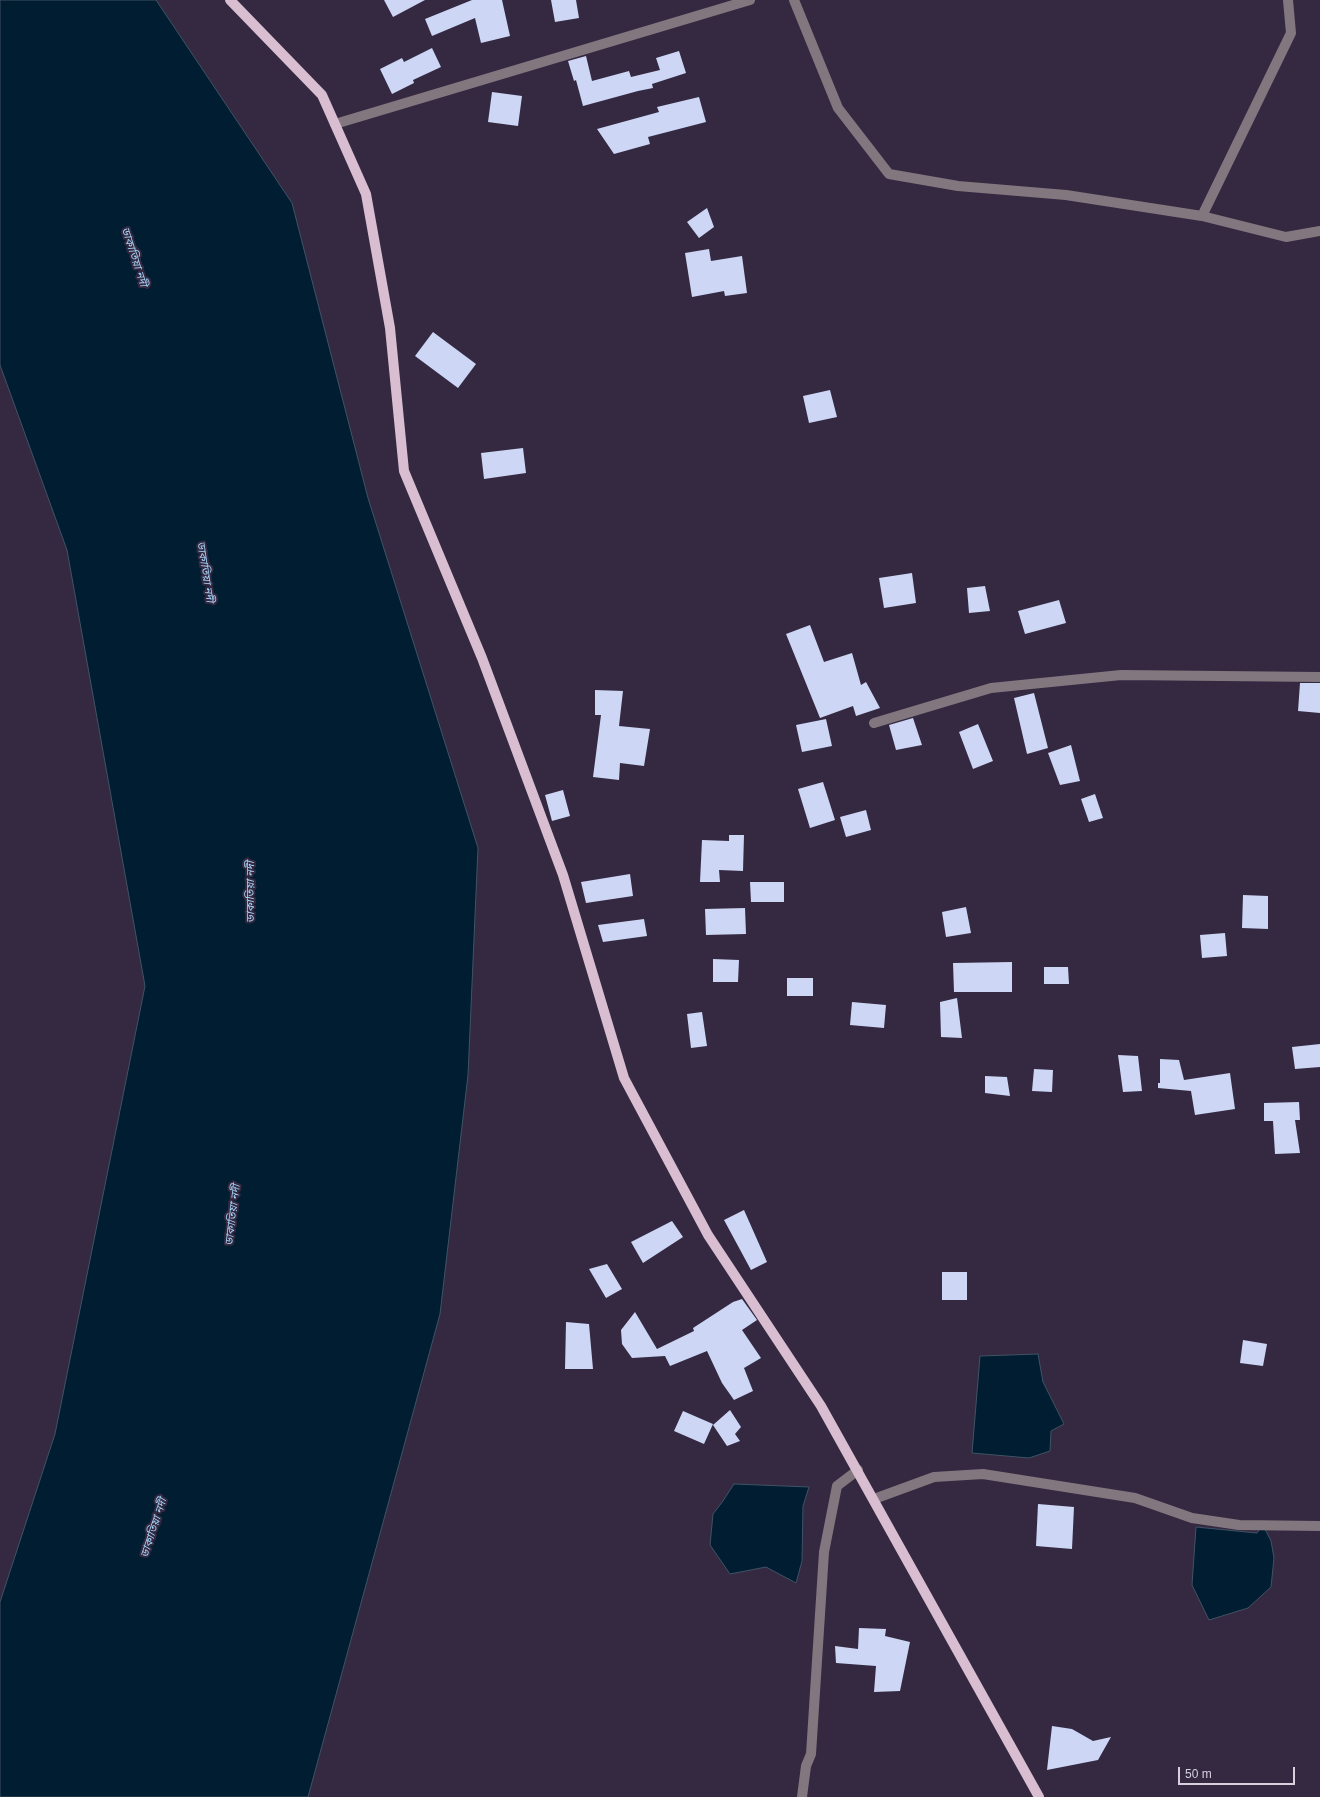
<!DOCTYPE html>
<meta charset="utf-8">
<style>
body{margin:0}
#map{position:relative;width:1320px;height:1797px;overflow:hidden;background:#342941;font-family:Arial,sans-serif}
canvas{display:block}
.scale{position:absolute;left:1178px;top:1767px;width:117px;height:18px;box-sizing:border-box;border:2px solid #d6d0df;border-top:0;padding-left:5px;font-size:12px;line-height:14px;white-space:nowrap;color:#d6d0df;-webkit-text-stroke:3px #342941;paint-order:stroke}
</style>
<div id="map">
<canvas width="1320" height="1797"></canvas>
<div class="scale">50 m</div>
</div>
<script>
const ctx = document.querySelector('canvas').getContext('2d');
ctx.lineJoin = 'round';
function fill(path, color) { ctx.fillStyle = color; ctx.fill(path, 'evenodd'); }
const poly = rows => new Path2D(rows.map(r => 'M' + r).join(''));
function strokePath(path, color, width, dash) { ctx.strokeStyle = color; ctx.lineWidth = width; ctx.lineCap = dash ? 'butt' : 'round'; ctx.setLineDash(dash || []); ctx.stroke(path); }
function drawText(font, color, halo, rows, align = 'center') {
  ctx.font = font + ' Arial,"Noto Sans Bengali",sans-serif'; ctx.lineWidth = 4; ctx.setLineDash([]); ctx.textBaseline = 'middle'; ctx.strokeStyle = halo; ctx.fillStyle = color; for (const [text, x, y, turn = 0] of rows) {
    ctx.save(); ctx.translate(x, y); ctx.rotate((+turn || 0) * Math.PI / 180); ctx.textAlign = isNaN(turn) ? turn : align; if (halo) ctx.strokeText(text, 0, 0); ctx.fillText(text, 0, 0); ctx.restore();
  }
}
const water = poly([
 [0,0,156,0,292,203,368,498,478,848,468,1075,440,1314,308,1797,0,1797,0,1602,55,1434,145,986,67,550,0,365,0,0],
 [1038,1354,1043,1382,1064,1424,1051,1431,1050,1451,1029,1458,972,1453,980,1356,1038,1354],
 [734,1484,809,1487,803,1506,802,1561,796,1583,766,1567,730,1574,710,1545,713,1514,723,1501,734,1484],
 [1263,1525,1271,1541,1274,1558,1271,1587,1248,1608,1209,1620,1192,1585,1196,1527,1257,1533,1263,1525]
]);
fill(water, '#001d31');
strokePath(water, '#405365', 1);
fill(poly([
 [384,0,425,0,393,17],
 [472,0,502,0,510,36,481,43,475,18,432,36,425,19],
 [551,0,576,0,579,18,555,22],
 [432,48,441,67,413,80,414,83,392,94,380,69,402,58,404,62],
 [679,51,686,73,652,84,653,88,638,91,583,106,576,80,574,81,568,61,586,56,592,81,629,71,631,77,660,70,656,58],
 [492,92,522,96,518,126,488,122],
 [699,97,706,122,648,137,650,144,614,154,597,129,659,112,657,107],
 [707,208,714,227,699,238,687,222],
 [709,249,711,261,742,256,747,293,725,296,724,291,692,297,685,253],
 [433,332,476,364,458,388,415,356],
 [830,390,837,417,809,423,803,396],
 [523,448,526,473,484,479,481,453],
 [912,573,916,603,884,608,879,578],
 [985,586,990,611,969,613,967,588],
 [1059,600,1066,623,1025,634,1018,611],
 [810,625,824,662,852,653,861,685,866,682,880,708,856,716,853,706,820,718,786,634],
 [1300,683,1320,683,1320,713,1298,711],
 [595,690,623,691,619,726,650,729,644,766,620,763,619,780,593,777,601,715,595,715],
 [1034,693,1048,748,1027,754,1014,698],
 [913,718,922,745,896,750,889,725],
 [826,719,832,746,802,752,796,725],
 [978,724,993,761,973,769,959,732],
 [1071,745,1080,781,1060,785,1048,753],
 [823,782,835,820,810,828,798,789],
 [563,790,570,816,552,821,545,795],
 [1095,794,1103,818,1089,822,1081,799],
 [866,810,871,830,846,837,840,817],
 [729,835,744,835,743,871,719,870,720,882,700,882,702,840,729,841],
 [630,874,633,896,586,903,581,882],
 [750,882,784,882,784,902,751,902],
 [1243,895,1268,896,1268,929,1242,928],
 [966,907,971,933,946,937,942,912],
 [745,908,746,934,706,935,705,909],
 [644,919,647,936,603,942,598,925],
 [1225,933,1227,956,1202,958,1200,935],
 [713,959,739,960,738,982,713,982],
 [1012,962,1012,992,954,992,953,963],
 [1044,967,1068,967,1069,984,1044,984],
 [787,978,813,978,813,996,787,996],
 [957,998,962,1038,941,1037,940,1002],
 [852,1002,886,1005,884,1028,850,1025],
 [702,1012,707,1046,691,1048,687,1014],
 [1320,1044,1320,1067,1295,1069,1292,1047],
 [1118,1055,1138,1056,1142,1091,1123,1092],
 [1160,1059,1179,1060,1184,1080,1230,1073,1235,1109,1195,1115,1191,1091,1158,1088,1158,1083,1160,1083],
 [1034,1069,1053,1070,1052,1092,1032,1091],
 [985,1076,1007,1077,1010,1096,985,1093],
 [1299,1102,1300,1120,1295,1120,1300,1153,1275,1154,1273,1121,1264,1121,1264,1103],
 [744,1210,767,1262,751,1270,724,1220],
 [672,1221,683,1237,643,1263,631,1242],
 [607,1264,622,1289,606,1298,589,1269],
 [942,1272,967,1272,967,1300,942,1300],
 [742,1299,757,1320,742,1330,761,1358,744,1368,753,1391,734,1400,722,1383,707,1351,670,1366,665,1356,632,1358,622,1344,621,1330,635,1312,657,1349,694,1331,693,1328,733,1302],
 [566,1322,589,1324,593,1369,565,1369],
 [1243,1340,1267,1344,1263,1366,1240,1363],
 [730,1410,741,1427,735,1434,740,1441,727,1446,713,1425],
 [683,1411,713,1424,704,1444,674,1431],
 [1038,1504,1074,1507,1072,1549,1036,1546],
 [859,1628,886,1629,885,1636,910,1642,900,1691,874,1692,876,1666,836,1663,835,1646,858,1649],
 [1052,1726,1072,1729,1093,1741,1111,1737,1098,1760,1047,1770]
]), '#cdd6f5');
strokePath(poly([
 [794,0,838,108,889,174,958,186,1066,195,1202,216,1286,237,1320,231],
 [335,124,750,0],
 [1202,216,1291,33,1288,0],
 [874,723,991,688,1121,675,1320,677],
 [874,1499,934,1477,983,1474,1135,1498,1192,1518,1239,1525,1320,1526],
 [802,1797,806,1766,811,1754,824,1552,837,1486,858,1470]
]), '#83777f', 10);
strokePath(poly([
 [230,0,322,95,366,194,390,328,404,471,482,658,563,875,624,1078,708,1235,821,1406,1039,1797]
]), '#d8bed0', 10);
drawText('italic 11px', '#a5d4f8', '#342941', [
 ["ডাকাতিয়া নদী",134,257,72],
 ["ডাকাতিয়া নদী",205,572,81],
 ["ডাকাতিয়া নদী",251,892,-90],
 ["ডাকাতিয়া নদী",233,1215,-83],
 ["ডাকাতিয়া নদী",154,1528,-72]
]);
</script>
